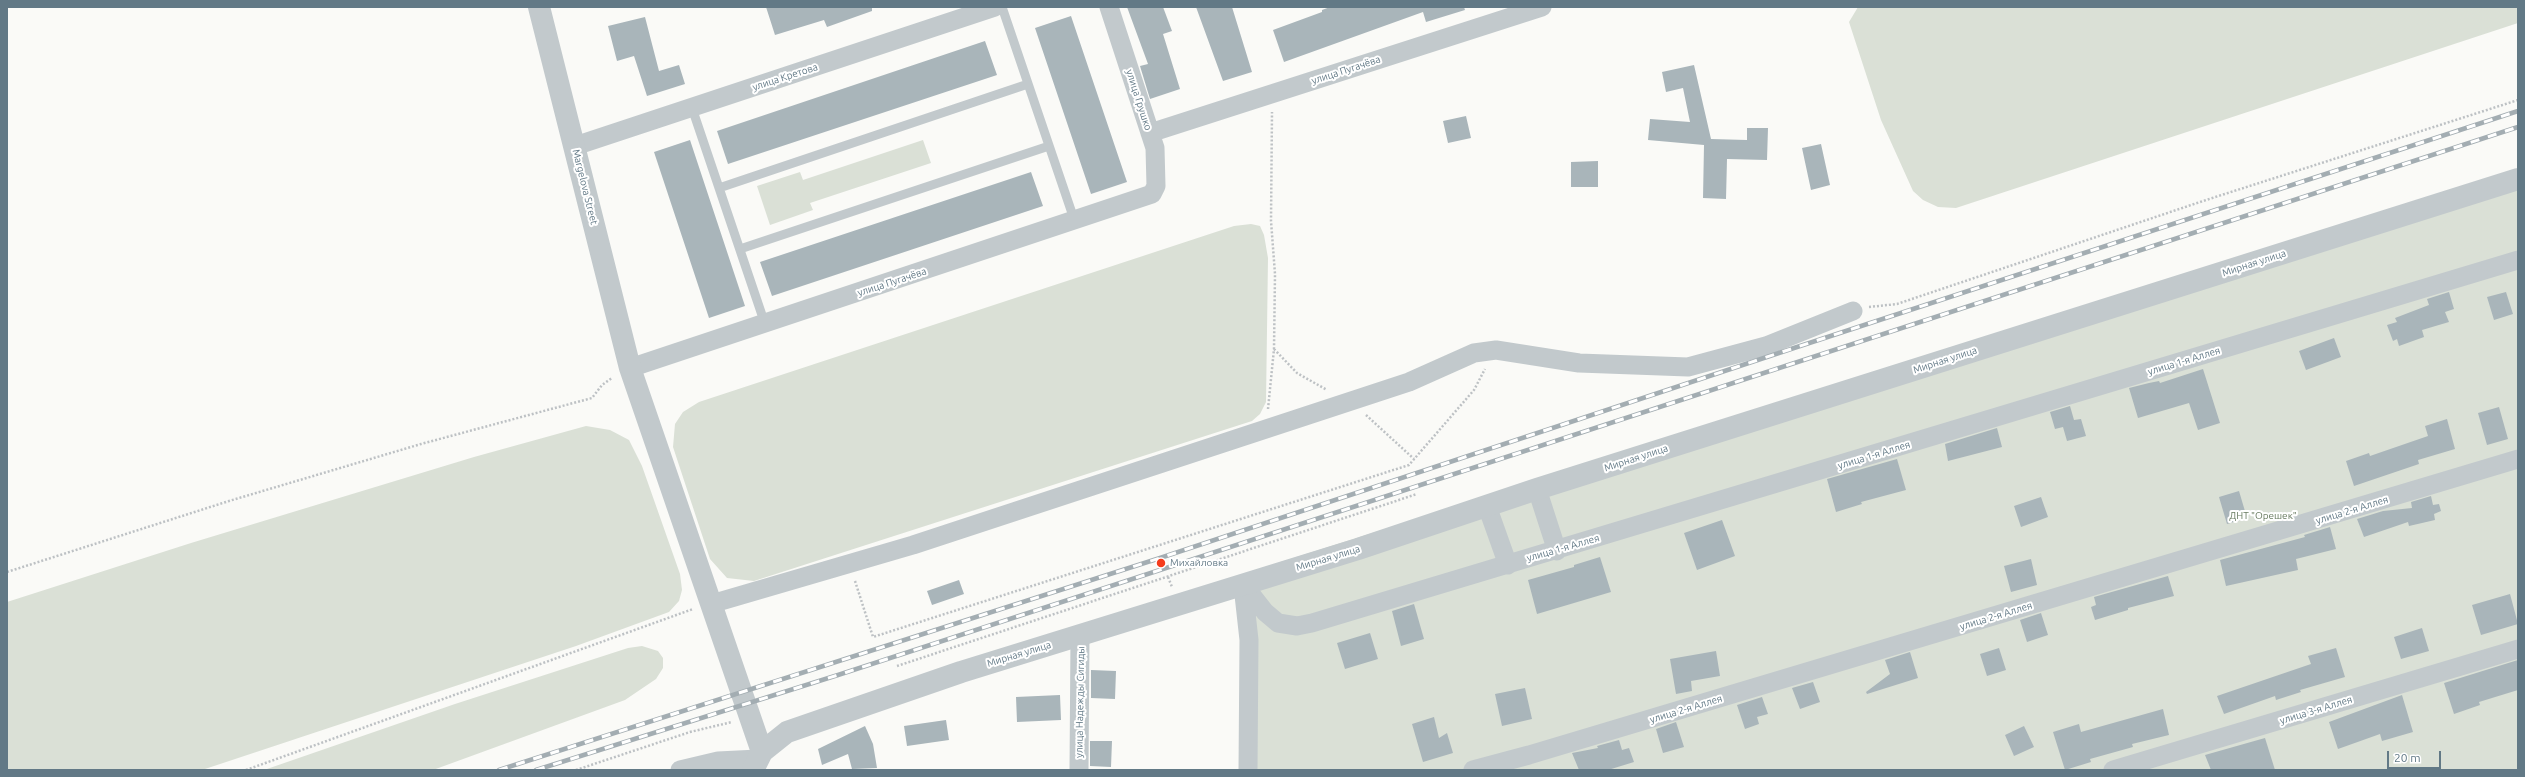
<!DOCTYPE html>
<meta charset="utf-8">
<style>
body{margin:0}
#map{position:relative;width:2525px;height:777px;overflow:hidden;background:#fafaf7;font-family:Ubuntu,sans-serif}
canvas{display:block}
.frame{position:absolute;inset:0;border:8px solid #627986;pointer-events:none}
.scale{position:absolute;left:2387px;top:751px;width:54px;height:18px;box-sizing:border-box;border:2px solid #627986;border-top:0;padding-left:5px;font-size:12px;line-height:14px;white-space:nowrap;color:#627986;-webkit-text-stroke:3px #fff;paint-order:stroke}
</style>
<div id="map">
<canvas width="2525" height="777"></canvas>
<div class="frame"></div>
<div class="scale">20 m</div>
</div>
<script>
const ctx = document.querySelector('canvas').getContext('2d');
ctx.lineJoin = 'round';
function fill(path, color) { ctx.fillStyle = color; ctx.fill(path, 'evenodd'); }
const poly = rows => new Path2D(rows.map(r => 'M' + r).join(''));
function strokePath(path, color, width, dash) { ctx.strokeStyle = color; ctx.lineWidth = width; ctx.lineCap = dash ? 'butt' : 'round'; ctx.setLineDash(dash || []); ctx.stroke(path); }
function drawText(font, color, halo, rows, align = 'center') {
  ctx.font = font + ' Ubuntu,sans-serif'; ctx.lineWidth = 4; ctx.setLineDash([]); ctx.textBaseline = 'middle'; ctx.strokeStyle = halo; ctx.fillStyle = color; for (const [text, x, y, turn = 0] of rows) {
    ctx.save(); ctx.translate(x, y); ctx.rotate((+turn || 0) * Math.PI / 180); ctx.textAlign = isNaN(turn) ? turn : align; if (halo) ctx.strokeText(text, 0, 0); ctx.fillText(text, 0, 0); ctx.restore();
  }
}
fill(poly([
 [1858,7,2518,7,2518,23,1956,208,1938,207,1923,200,1913,191,1881,120,1849,22],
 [923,140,931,163,810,203,813,210,770,225,757,186,800,172,803,180],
 [2518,169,2518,770,1246,770,1243,574],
 [1251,224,1260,226,1264,235,1268,258,1266,402,1260,414,1252,421,754,581,727,578,710,559,673,447,675,424,683,412,699,402,1234,226],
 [586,426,610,430,629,440,642,466,680,574,682,590,679,601,669,612,576,646,202,770,7,770,7,602,191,543,474,457],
 [642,646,658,651,663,658,663,668,656,679,625,700,433,770,264,770,455,704,628,648]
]), '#dae0d6');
fill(poly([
 [766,7,872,7,872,11,827,27,824,20,775,35],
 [1127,7,1163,7,1172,31,1163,34,1180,89,1150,99,1140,66,1148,64],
 [1196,7,1232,7,1252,72,1223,81],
 [1330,7,1464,7,1465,10,1426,22,1423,12,1284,62,1273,30,1322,12,1322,10],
 [1071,16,1127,182,1091,194,1035,28],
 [645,17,659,71,679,65,685,84,647,96,634,56,617,61,608,26],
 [985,41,997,75,728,164,717,131],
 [1694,65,1711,139,1747,140,1747,128,1768,128,1767,160,1727,159,1726,199,1703,198,1704,145,1648,140,1650,119,1690,122,1683,88,1666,92,1662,72],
 [1466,116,1471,138,1448,143,1443,121],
 [690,140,745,306,709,318,654,152],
 [1821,144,1830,185,1811,190,1802,148],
 [1598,161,1598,187,1571,187,1571,162],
 [1031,172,1043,206,772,296,760,262],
 [2449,292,2454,309,2445,312,2449,322,2422,330,2424,337,2399,346,2397,339,2393,341,2387,325,2397,322,2395,318,2429,305,2427,299],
 [2506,292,2513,314,2494,320,2487,297],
 [2334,338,2341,357,2306,370,2299,351],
 [2203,369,2220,423,2198,430,2189,403,2138,418,2129,388,2149,383,2159,381,2160,383],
 [2070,406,2074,420,2081,419,2086,436,2067,441,2063,427,2055,429,2050,412],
 [2499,407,2508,439,2487,445,2478,413],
 [2447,419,2455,449,2418,460,2419,464,2354,486,2346,461,2369,453,2370,456,2428,436,2425,426],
 [1997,428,2002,447,1948,461,1945,444],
 [1897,459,1906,490,1861,502,1862,504,1836,512,1827,479],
 [2239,491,2247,518,2227,524,2219,497],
 [2431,496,2433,505,2439,504,2441,511,2434,514,2435,520,2409,526,2408,522,2364,537,2357,519,2383,511,2412,508,2411,502],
 [2041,497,2048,517,2021,527,2014,506],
 [1722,520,1735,556,1697,570,1684,533],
 [2330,527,2336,549,2296,559,2298,570,2226,586,2220,560,2305,537,2304,535],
 [1600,557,1611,592,1537,614,1528,580,1574,567,1574,565],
 [2031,559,2037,585,2011,592,2004,566],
 [2168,576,2174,596,2128,608,2128,610,2095,620,2091,607,2096,605,2094,597],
 [959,580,964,594,932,605,927,591],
 [2510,594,2518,624,2481,635,2472,605],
 [1414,604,1424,639,1401,646,1392,611],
 [2041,613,2048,635,2027,642,2020,620],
 [2422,628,2429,651,2401,659,2394,637],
 [1370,633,1378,659,1345,669,1337,643],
 [1999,648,2006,670,1987,676,1980,654],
 [2336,648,2345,677,2300,690,2301,692,2276,700,2275,696,2224,714,2217,696,2311,664,2308,656],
 [1716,651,1720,676,1691,681,1692,691,1676,694,1670,659],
 [1910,652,1918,678,1867,694,1866,692,1890,674,1885,660],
 [2518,660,2518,690,2479,702,2480,705,2454,714,2444,683],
 [1091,670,1116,671,1115,699,1091,698],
 [1813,682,1820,702,1800,709,1792,688],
 [1525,688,1532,719,1502,726,1495,694],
 [1060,695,1061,720,1017,722,1016,697],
 [2402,695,2413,732,2382,741,2380,734,2338,749,2329,722],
 [1762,697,1768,714,1757,717,1759,724,1745,729,1737,705],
 [2163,709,2169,735,2132,744,2133,747,2090,759,2091,762,2065,770,2053,732,2079,724,2081,732],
 [1434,717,1439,738,1447,733,1453,753,1423,762,1412,724],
 [946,720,949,740,907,746,904,726],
 [1676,722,1684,747,1663,753,1656,729],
 [865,726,873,744,877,768,852,769,848,754,822,765,818,749],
 [2024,726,2034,747,2014,756,2005,735],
 [2265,738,2275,770,2211,770,2205,755],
 [1619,740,1622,750,1629,748,1634,762,1608,770,1579,770,1572,753,1598,748,1597,746],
 [1090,741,1112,741,1111,767,1090,766]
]), '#a9b5ba');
strokePath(poly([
 [1869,307,1897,304,2206,200,2518,100],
 [1274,349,1297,373,1327,390],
 [1268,409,1274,349,1275,274,1271,221,1272,112],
 [1366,415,1414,459],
 [7,572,229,501,421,444,592,398,602,385,612,378],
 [1168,577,1172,587],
 [855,581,873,637,1409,465,1474,390,1485,369],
 [897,666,1417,494],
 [246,770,693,609],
 [576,770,690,732,732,722]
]), '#bdc1c4', 2.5, [2, 2]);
strokePath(poly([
 [1002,7,1075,222],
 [692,108,765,324],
 [719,188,1028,84],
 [740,249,1049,146]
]), '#c2c9cc', 9);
strokePath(poly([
 [1150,133,1542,7],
 [575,146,995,7],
 [630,368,1152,194,1156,186,1155,148,1109,7],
 [1537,489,1557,551],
 [1487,506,1508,565],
 [1243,584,1265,612,1278,623,1297,626,1312,623,2518,260],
 [1243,586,1249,640,1248,770],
 [711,604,913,545,1409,382,1474,353,1496,350,1579,363,1688,367,1766,346,1853,311],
 [680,770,718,761,758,759],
 [1079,770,1080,635],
 [1473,770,1529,755,2518,459],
 [2113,770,2518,649]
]), '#c2c9cc', 19);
strokePath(poly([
 [539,7,630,368,762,752],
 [753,770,762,752,787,732,961,672,1358,549,1537,489,2518,179]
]), '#c2c9cc', 22);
const rail = poly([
 [499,770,1160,558,1794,348,2518,111],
 [536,770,838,675,2518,127]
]);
strokePath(rail, '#a3adb2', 4.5);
strokePath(rail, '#fff', 3, [9]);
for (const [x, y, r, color] of [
 [1161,563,5,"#f53c1c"]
]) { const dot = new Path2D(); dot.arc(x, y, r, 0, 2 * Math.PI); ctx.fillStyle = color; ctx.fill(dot); strokePath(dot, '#fff', 1.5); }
drawText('10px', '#627986', '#fff', [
 ["улица Пугачёва",1346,70,-18],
 ["улица Кретова",785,77,-18],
 ["улица Грушко",1139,100,72],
 ["Margelova Street",585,187,76],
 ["Мирная улица",2254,263,-18],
 ["улица Пугачёва",892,282,-18],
 ["Мирная улица",1945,360,-18],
 ["улица 1-я Аллея",2184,361,-17],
 ["улица 1-я Аллея",1874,455,-17],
 ["Мирная улица",1636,458,-18],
 ["улица 2-я Аллея",2352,510,-17],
 ["улица 1-я Аллея",1563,548,-16],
 ["Мирная улица",1328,558,-17],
 ["улица 2-я Аллея",1996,616,-17],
 ["Мирная улица",1019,654,-17],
 ["улица Надежды Сигиды",1080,702,-89],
 ["улица 2-я Аллея",1686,709,-17],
 ["улица 3-я Аллея",2316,710,-17]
]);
drawText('10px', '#697c61', '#fff', [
 ["ДНТ \"Орешек\"",2263,516]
]);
drawText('10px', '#627986', '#fff', [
 ["Михайловка",1170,563]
], 'left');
</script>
